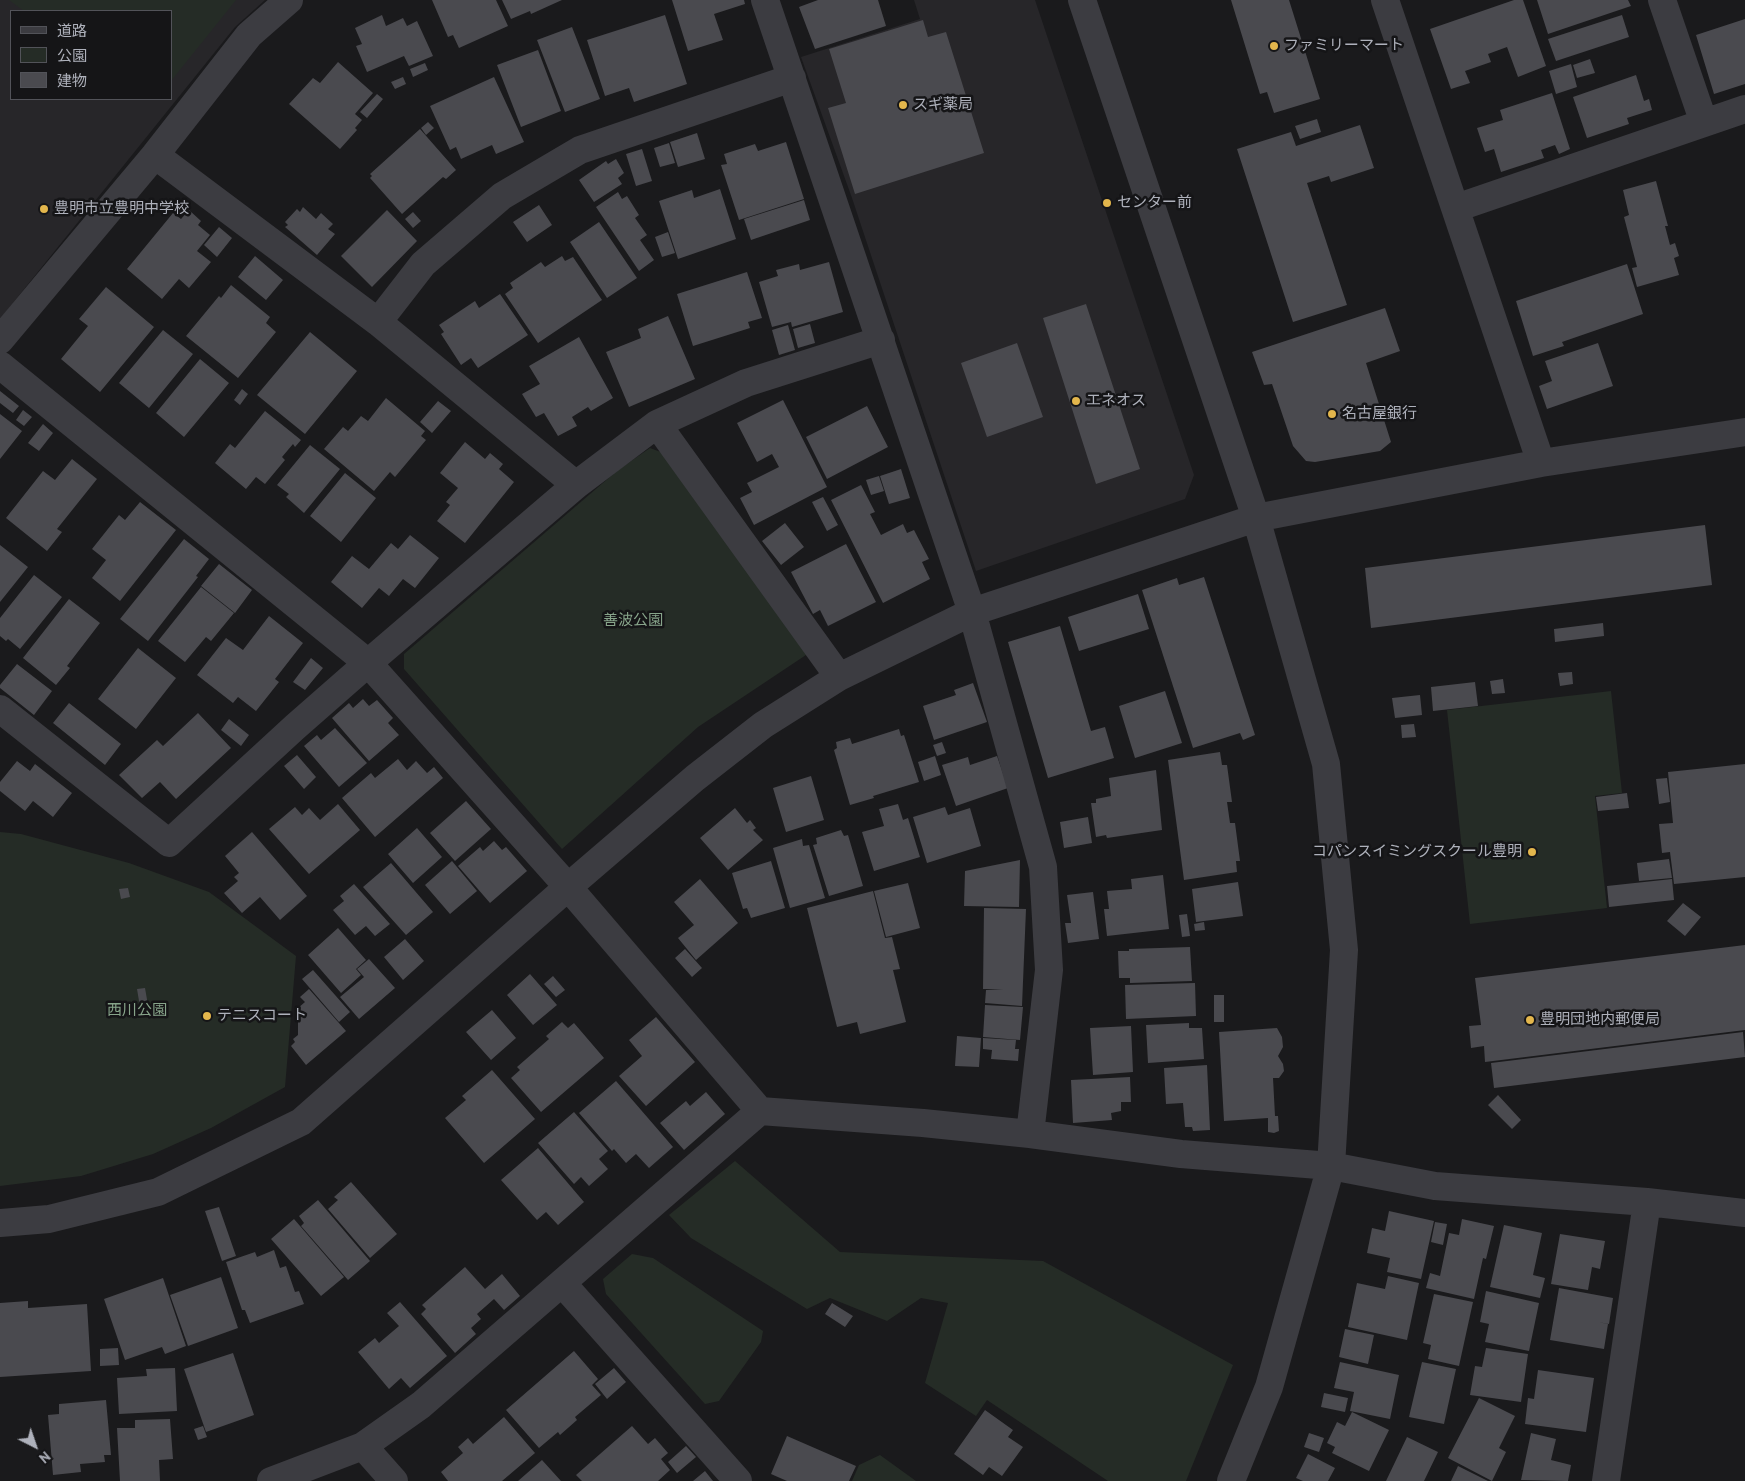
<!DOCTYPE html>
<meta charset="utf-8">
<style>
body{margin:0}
#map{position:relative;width:1745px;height:1481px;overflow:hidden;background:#1a1a1c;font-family:"PT Sans","Noto Sans JP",sans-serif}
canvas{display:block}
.legend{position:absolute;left:10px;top:10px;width:162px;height:90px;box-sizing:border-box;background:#151517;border:1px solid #525359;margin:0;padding:6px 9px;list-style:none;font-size:15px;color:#aeb1bb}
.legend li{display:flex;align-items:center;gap:10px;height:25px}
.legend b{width:25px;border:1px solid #525359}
.north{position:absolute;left:10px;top:1421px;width:50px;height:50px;-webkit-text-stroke:4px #151517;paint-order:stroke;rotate:139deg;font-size:14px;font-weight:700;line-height:20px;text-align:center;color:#aeb1bb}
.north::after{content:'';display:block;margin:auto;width:18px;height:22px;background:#aeb1bb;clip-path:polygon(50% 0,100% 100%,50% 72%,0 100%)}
</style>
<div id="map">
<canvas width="1745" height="1481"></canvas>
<ul class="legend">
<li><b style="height:6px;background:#3c3c41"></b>道路</li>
<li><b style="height:14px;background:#252c26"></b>公園</li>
<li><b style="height:14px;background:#4a4a4f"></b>建物</li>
</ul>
<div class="north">N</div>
</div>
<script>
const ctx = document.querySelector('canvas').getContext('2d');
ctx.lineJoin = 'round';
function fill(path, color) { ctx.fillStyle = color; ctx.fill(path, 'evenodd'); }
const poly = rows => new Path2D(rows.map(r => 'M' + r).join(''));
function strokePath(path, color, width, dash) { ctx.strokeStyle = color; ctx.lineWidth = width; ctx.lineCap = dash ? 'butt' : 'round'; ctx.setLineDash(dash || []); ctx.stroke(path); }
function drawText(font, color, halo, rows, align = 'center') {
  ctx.font = font + ' "PT Sans","Noto Sans JP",sans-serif'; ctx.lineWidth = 5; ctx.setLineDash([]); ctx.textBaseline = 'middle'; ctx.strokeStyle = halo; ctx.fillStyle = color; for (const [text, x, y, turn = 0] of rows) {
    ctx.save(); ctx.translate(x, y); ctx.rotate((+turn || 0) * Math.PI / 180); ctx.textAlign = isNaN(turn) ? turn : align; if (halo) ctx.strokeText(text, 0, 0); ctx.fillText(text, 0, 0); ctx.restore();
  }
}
fill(poly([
 [0,0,265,0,235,27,0,319],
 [11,11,171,11,171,99,11,99],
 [914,0,1035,0,1194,475,1185,499,976,571,852,198,801,57,920,19]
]), '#272629');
fill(poly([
 [9,0,236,0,171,81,171,11,24,11],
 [650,448,666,454,809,653,698,727,562,849,404,669,404,654,618,470],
 [1611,691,1622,793,1595,796,1607,908,1470,924,1447,710],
 [0,832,21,834,129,863,209,892,296,956,285,1087,211,1128,153,1154,81,1176,0,1186],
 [735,1161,840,1252,1043,1261,1233,1365,1186,1481,1108,1481,987,1400,976,1416,925,1383,948,1303,921,1298,887,1321,830,1298,807,1309,691,1238,669,1215],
 [632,1254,653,1258,763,1331,761,1342,719,1401,705,1404,606,1294,603,1279],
 [880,1455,916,1481,852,1481,859,1465]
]), '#252c26');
fill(poly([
 [432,0,496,0,508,26,459,48,453,35,448,37],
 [502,0,562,0,531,14,530,11,511,19],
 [672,0,744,0,745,4,714,14,723,40,688,51],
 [818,0,878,0,886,26,815,49,799,7],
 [1231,0,1289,0,1320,99,1274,113,1267,92,1260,94],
 [1514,0,1523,0,1546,66,1518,77,1507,47,1488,54,1491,62,1465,71,1470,83,1451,89,1430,29],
 [1537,0,1628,0,1631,6,1548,34],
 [382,15,386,26,403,18,407,26,417,21,433,56,409,66,404,56,367,72,356,46,362,44,355,28],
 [665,15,687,84,634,102,629,88,605,96,587,40],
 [1622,15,1629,37,1556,61,1548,39],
 [1745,19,1745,84,1714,94,1696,35],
 [923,20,928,37,946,32,984,153,855,194,828,108,846,103,829,49],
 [572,27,600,99,565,112,537,40],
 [538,50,561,111,521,127,497,65],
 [1590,59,1595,73,1577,78,1573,65],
 [338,62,373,93,355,114,362,120,355,128,357,130,340,149,289,104,313,78,320,83],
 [425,63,428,70,413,77,410,69],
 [1571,64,1577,87,1556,94,1549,71],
 [1636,75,1644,101,1649,99,1652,110,1627,118,1629,124,1587,138,1573,97],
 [403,77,406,84,395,89,391,82],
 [494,77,524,142,496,154,492,145,461,159,456,147,450,150,430,106],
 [1552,93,1570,149,1559,154,1555,145,1541,150,1544,158,1501,172,1494,149,1485,152,1477,128,1503,120,1500,110],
 [377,94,383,99,367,118,360,112],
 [1317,119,1321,132,1300,139,1295,126],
 [428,122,434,128,426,135,421,128],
 [1360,125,1374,168,1331,182,1329,176,1307,183,1347,305,1293,322,1237,149,1291,132,1296,146],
 [420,129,456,170,446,179,443,177,402,214,370,178,372,176,370,174],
 [697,133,705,159,678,167,670,142],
 [786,142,804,199,739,220,721,165,727,164,724,154,755,144,758,151],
 [669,143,675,163,660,167,654,148],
 [642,149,652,181,636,186,626,154],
 [616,159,624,173,618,178,622,184,594,202,579,180,606,161,608,164],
 [1656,181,1668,226,1665,226,1670,245,1675,243,1679,256,1674,258,1679,275,1637,287,1632,268,1637,267,1624,217,1629,215,1623,190],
 [720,189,736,239,678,259,659,201,692,190,694,198],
 [618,192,622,199,627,196,639,215,635,218,647,235,640,240,654,260,639,271,596,207],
 [804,200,810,220,751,240,744,219],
 [539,205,552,225,527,242,513,222],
 [303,207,316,219,321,213,333,224,328,229,335,234,317,255,285,227,288,225,285,222,297,209,300,212],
 [189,210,201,221,198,225,210,235,197,251,211,262,189,288,179,279,162,299,127,269,173,213,181,219],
 [387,210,417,241,372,287,341,256],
 [413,212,421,221,413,228,405,219],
 [599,222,637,278,607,298,570,242],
 [219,227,232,238,217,257,204,245],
 [668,232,675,253,662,257,655,237],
 [255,256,283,280,266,300,238,277],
 [562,256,565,261,573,257,602,300,538,343,505,294,513,288,510,283,541,262,545,267],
 [829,262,843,312,792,327,791,322,772,327,759,282,778,276,776,270,799,264,800,270],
 [1627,264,1643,314,1562,342,1564,346,1533,356,1516,301],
 [747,272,762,318,748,322,750,328,693,346,677,294],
 [231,285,270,317,266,323,276,332,238,378,186,336,219,296,221,298],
 [106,287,154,327,100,392,61,359,88,326,79,319],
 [500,294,528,335,478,368,471,358,461,365,441,334,444,332,439,325,475,301,479,308],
 [1086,304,1140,469,1096,484,1043,318],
 [1385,308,1400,351,1366,363,1391,442,1380,451,1315,462,1306,461,1293,446,1272,384,1264,385,1252,352],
 [668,316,695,379,629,407,606,352,641,338,638,329],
 [810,324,815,343,798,348,793,329],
 [788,325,795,350,779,355,772,330],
 [163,330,193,354,149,408,119,383],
 [310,332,357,371,305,434,257,395],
 [579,337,613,398,591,411,588,407,572,417,577,426,558,436,544,413,536,417,522,394,540,384,529,366],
 [1017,343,1043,417,987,437,961,363],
 [1598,343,1613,386,1547,409,1539,386,1552,381,1545,361],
 [200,359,229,383,184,437,156,413],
 [242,389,248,394,240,405,234,400],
 [0,391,19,406,13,413,0,403],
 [386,398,425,431,421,436,426,440,395,477,390,472,374,491,324,449,343,427,348,431,361,416,368,421],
 [783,400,827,487,754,525,740,498,752,492,747,483,779,467,772,454,757,462,737,423],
 [438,401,451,411,432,433,420,422],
 [867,406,888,447,827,479,806,437],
 [23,410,32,417,24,426,16,420],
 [265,411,301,440,295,447,293,444,282,457,285,460,265,484,256,477,246,489,215,463,230,444,235,448],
 [0,414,22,431,0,459],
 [43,424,53,433,39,451,28,443],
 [465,442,485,459,490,453,503,464,499,469,514,482,465,543,437,521,450,505,446,502,458,488,440,473],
 [310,445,340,469,304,513,286,497,289,494,277,485],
 [72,459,97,479,57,529,62,532,47,551,6,518,43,471,55,480],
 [901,469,910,498,889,504,880,476],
 [345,473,376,498,341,542,310,516],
 [879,476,884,491,871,495,866,480],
 [861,485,875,512,870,514,881,535,903,524,907,533,914,530,929,559,922,562,930,579,883,603,831,500],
 [823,497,838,525,827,531,812,502],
 [140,502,176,530,120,601,92,578,106,560,92,549,119,515,125,520],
 [785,523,804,547,781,565,762,541],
 [1705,525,1712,585,1371,628,1365,568],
 [410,535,439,558,415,588,403,579,389,596,379,588,362,608,331,582,352,556,369,569,391,543,398,549],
 [184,539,209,559,196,576,198,577,148,641,120,619],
 [846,544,876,602,828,626,820,610,813,614,791,572],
 [0,545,28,567,0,602],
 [219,564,252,590,235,613,201,586],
 [34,575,62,597,20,649,8,639,6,641,0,636,0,618],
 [1204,577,1255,735,1243,740,1240,733,1193,748,1142,590,1177,578,1179,585],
 [201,587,234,613,211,641,206,637,185,662,158,641],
 [1138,594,1149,629,1079,651,1068,617],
 [69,599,100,623,67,666,70,668,56,685,23,658],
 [269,616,303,643,275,679,279,682,256,711,238,697,233,703,197,675,226,638,243,650],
 [1603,623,1604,636,1555,642,1554,629],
 [1060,626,1091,731,1105,727,1114,758,1048,778,1008,642],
 [138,648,176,678,136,729,98,699],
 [311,658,323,668,305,690,293,682],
 [17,664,52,691,34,715,0,688,0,685],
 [1572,672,1573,684,1560,686,1558,673],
 [1503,679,1505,693,1492,694,1490,681],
 [1475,682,1478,706,1433,711,1431,687],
 [973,683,987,722,934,740,923,706,956,695,954,690],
 [1165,691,1182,743,1135,758,1119,706],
 [1420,695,1422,715,1395,718,1392,698],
 [363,699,369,706,377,700,393,718,388,723,399,735,369,761,332,718,349,703,353,708],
 [69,703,121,744,105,765,53,723],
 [198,713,231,748,176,799,160,782,142,798,119,775,157,740,163,746],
 [229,719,249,735,241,746,221,730],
 [1414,724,1416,737,1402,738,1401,725],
 [335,728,367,763,339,787,304,746,317,735,321,740],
 [899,729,901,736,904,735,919,782,873,796,874,798,850,805,834,750,837,748,836,742,850,738,852,744],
 [942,742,946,753,937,756,933,745],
 [1220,752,1222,765,1227,765,1232,802,1227,802,1230,823,1235,823,1240,861,1236,861,1237,872,1184,880,1168,760],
 [297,755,316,777,304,789,284,766],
 [935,756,941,775,924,781,918,762],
 [997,756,1008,788,956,806,942,765,968,757,970,765],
 [398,759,407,770,416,761,427,773,434,767,443,778,375,837,342,798,371,773,375,778],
 [17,761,30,771,35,764,72,793,53,817,33,801,25,811,0,791,0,782],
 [1745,764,1745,877,1674,884,1670,852,1662,853,1659,824,1673,823,1668,772],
 [1156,770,1162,830,1107,838,1106,835,1096,837,1091,803,1096,803,1096,799,1111,796,1109,778],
 [811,776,824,820,786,832,773,788],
 [1667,778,1670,802,1659,804,1656,779],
 [1627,793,1629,808,1598,811,1596,797],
 [466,801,491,829,455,861,430,833],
 [338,804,360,830,309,874,269,829,295,807,302,815,309,808,320,820],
 [898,804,903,820,908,818,920,857,874,871,862,832,884,826,879,809],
 [945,807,948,815,970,808,981,846,927,863,913,817],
 [735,808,747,823,750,820,756,828,753,830,763,840,728,870,700,838],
 [1088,817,1092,843,1064,848,1060,822],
 [417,828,442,857,413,883,388,854],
 [841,830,844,836,848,835,863,886,829,896,813,845,817,844,816,838],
 [252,832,307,896,280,920,260,897,242,913,224,893,238,881,234,877,239,873,225,856],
 [802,839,803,846,809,845,825,898,790,908,773,848],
 [494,841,502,850,506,847,527,871,490,903,458,866,480,847,483,851],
 [1669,859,1672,878,1639,881,1637,863],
 [1020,860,1019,907,964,906,965,871],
 [452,861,477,891,450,914,425,885],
 [771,861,785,908,751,918,747,908,743,909,732,873],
 [391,863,433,912,406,935,363,887],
 [1163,875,1169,929,1107,936,1104,909,1109,909,1107,891,1132,889,1131,879],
 [700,879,738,923,696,960,678,938,694,925,674,902],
 [1672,879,1674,900,1609,907,1607,886],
 [1238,882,1243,916,1196,922,1192,889],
 [908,883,920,928,886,937,874,891],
 [354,884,390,924,375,936,366,926,355,935,333,910,344,901,340,896],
 [128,888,130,897,121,899,119,889],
 [873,891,885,938,892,937,900,969,893,970,906,1022,860,1034,857,1022,837,1027,807,908],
 [1093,892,1099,939,1068,943,1065,923,1071,923,1067,895],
 [1683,903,1701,917,1685,936,1667,921],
 [984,908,1026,909,1022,1006,985,1003,986,990,1003,989,983,989],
 [1187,914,1190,936,1182,937,1179,915],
 [1204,922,1205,930,1195,931,1194,924],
 [338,928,366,960,356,969,361,975,341,993,308,955],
 [405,939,424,961,403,980,384,957],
 [1745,945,1745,1030,1485,1062,1484,1046,1471,1048,1469,1026,1481,1025,1475,978],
 [1190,947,1192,981,1130,983,1130,978,1119,978,1118,951,1129,951,1129,949],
 [685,949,702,968,692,977,675,958],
 [369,959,395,988,359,1019,340,997,364,977,357,969],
 [313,970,350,1012,339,1022,302,979],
 [530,974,557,1005,533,1025,507,995],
 [553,976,565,990,556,997,544,984],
 [1195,983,1196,1016,1126,1019,1125,985],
 [145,988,149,1011,141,1013,137,989],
 [309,989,346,1031,306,1065,291,1046,295,1042,293,1039,298,1035,298,1008,305,1002,300,997],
 [1214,995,1224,995,1224,1022,1214,1022],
 [985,1005,1023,1007,1020,1040,983,1037],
 [492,1010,516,1038,491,1060,466,1032],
 [656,1017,695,1062,646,1106,619,1076,642,1056,629,1040],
 [562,1022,568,1028,574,1023,604,1058,541,1112,511,1078,520,1070,517,1067,549,1039,546,1036],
 [1189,1023,1189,1028,1202,1028,1204,1059,1148,1063,1146,1025],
 [1131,1026,1133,1072,1093,1075,1090,1028],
 [1277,1028,1282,1037,1283,1047,1278,1056,1283,1064,1284,1071,1279,1078,1273,1078,1275,1116,1278,1116,1279,1131,1274,1133,1268,1132,1268,1118,1224,1121,1219,1032],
 [1743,1032,1745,1057,1494,1088,1491,1063],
 [957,1036,981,1038,979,1067,955,1066],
 [983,1038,1016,1040,1015,1049,1019,1049,1018,1061,991,1059,992,1050,983,1049],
 [1207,1065,1210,1130,1193,1131,1192,1127,1185,1127,1183,1103,1166,1104,1164,1068],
 [492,1070,535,1119,484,1163,445,1118,466,1100,462,1096],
 [1130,1077,1131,1102,1121,1102,1121,1111,1111,1113,1112,1120,1073,1123,1071,1080],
 [616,1081,673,1147,649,1168,636,1154,626,1163,614,1149,612,1151,579,1113],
 [706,1092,725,1114,684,1150,660,1123,686,1101,690,1106],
 [1498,1095,1521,1120,1512,1129,1488,1105],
 [574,1112,608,1151,599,1159,608,1169,589,1186,581,1177,574,1184,538,1143],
 [538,1148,584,1202,558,1225,546,1212,537,1220,501,1180],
 [351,1182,397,1234,370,1258,328,1209,338,1200,334,1197],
 [318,1200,370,1261,348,1280,301,1226,304,1223,299,1216],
 [219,1207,236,1256,222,1261,205,1211],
 [1389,1211,1434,1221,1421,1279,1387,1272,1390,1258,1367,1253,1372,1228,1385,1231],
 [294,1219,344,1277,321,1296,271,1239],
 [1462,1219,1494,1226,1486,1259,1483,1258,1474,1299,1426,1288,1430,1273,1440,1276,1449,1233,1459,1235],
 [1435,1222,1447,1224,1443,1245,1431,1242],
 [1504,1225,1542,1233,1533,1275,1545,1278,1540,1298,1490,1287],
 [1560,1234,1605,1241,1600,1269,1592,1267,1588,1290,1551,1284],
 [274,1250,280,1268,286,1266,295,1292,299,1291,304,1304,250,1323,245,1310,242,1310,226,1262,255,1252,257,1257],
 [465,1267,485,1289,502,1274,520,1296,504,1310,494,1299,477,1314,481,1319,471,1328,476,1334,455,1353,421,1314,426,1309,422,1305],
 [1388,1276,1419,1283,1407,1340,1348,1327,1357,1283,1385,1289],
 [221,1277,238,1328,188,1346,170,1295],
 [163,1278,186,1346,165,1354,162,1347,125,1360,104,1299],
 [1559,1288,1613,1298,1609,1324,1598,1322,1608,1324,1604,1349,1550,1340],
 [1486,1291,1539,1303,1529,1351,1485,1342,1489,1324,1480,1322],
 [1434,1294,1473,1302,1459,1366,1428,1359,1431,1345,1423,1343],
 [28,1301,28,1308,87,1304,91,1371,0,1377,0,1303],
 [400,1302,447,1356,410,1388,401,1378,389,1389,358,1352,375,1338,379,1343,399,1326,387,1313],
 [832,1303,853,1316,845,1327,825,1314],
 [1345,1329,1374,1335,1368,1364,1339,1357],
 [118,1348,119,1365,100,1366,100,1349],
 [1486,1348,1528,1354,1521,1402,1470,1395,1475,1366,1482,1367],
 [574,1351,598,1379,592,1385,601,1395,575,1417,577,1420,560,1435,558,1432,539,1448,506,1410],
 [233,1353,254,1415,206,1432,184,1369],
 [1340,1362,1399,1375,1390,1419,1350,1411,1354,1392,1334,1388],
 [1422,1362,1456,1369,1444,1424,1409,1417],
 [175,1368,177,1411,119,1414,117,1378,147,1376,146,1369],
 [614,1368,626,1382,607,1399,595,1384],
 [1538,1370,1594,1378,1586,1432,1525,1424,1528,1398,1534,1399],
 [1324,1393,1348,1398,1345,1412,1321,1407],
 [1479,1398,1515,1416,1499,1448,1506,1452,1492,1481,1448,1458],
 [106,1400,111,1455,104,1455,105,1462,80,1464,81,1472,53,1475,48,1415,59,1414,59,1404],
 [985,1410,1013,1430,1008,1437,1023,1447,1002,1476,989,1467,983,1475,954,1454],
 [1352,1412,1389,1430,1369,1471,1332,1453,1335,1447,1327,1443,1337,1422,1345,1426],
 [504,1417,535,1453,502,1481,448,1481,441,1472,463,1453,458,1447,468,1438,473,1444],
 [170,1419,173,1459,159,1460,160,1481,120,1481,117,1428,135,1428,135,1420],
 [203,1426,207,1437,198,1440,194,1429],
 [632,1426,648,1444,655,1438,668,1453,661,1459,670,1470,658,1481,582,1481,576,1475],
 [1309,1433,1324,1438,1319,1452,1304,1447],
 [1531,1433,1556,1439,1551,1460,1571,1465,1568,1481,1521,1480],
 [787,1436,856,1466,849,1481,787,1481,771,1474],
 [1407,1437,1438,1452,1424,1481,1386,1481],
 [686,1446,696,1457,677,1473,668,1462],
 [1308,1454,1335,1468,1328,1481,1303,1481,1296,1478],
 [542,1460,561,1481,518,1481],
 [1458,1466,1488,1481,1451,1481],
 [705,1471,713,1481,693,1481]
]), '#4a4a4f');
strokePath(poly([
 [765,0,972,612,1043,867,1049,970,1030,1134],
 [1082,0,1256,518,1326,764,1344,950,1331,1166,1269,1387,1231,1481],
 [1385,0,1541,463],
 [1662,0,1704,123],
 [155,155,378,322,576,485],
 [1456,208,1745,109],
 [378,322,423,264,502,196,580,150,792,78],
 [0,340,155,155,249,35,289,0],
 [0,365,368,663,568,887,760,1111,923,1123,1030,1134,1181,1154,1331,1166,1435,1186,1647,1202,1745,1213],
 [657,424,839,677],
 [0,709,169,843,295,727,368,663,576,485,657,424,746,383,881,340],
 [0,1223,49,1219,158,1192,301,1122,568,887,695,778,763,725,839,677,972,612,1256,518,1541,463,1745,432],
 [562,1283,738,1481],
 [363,1446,394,1481],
 [271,1481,363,1446,421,1405,760,1111],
 [1606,1481,1647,1202]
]), '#3c3c41', 28);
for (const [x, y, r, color] of [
 [1274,46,5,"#e3b64c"],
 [903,105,5,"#e3b64c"],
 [1107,203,5,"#e3b64c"],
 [44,209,5,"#e3b64c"],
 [1076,401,5,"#e3b64c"],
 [1332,414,5,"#e3b64c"],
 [1532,852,5,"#e3b64c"],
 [207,1016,5,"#e3b64c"],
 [1530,1020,5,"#e3b64c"]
]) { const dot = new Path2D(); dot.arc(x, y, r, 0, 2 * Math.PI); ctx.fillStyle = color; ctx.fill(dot); strokePath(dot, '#151517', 2); }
drawText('15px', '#aeb1bb', '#151517', [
 ["ファミリーマート",1284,46],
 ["スギ薬局",913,105],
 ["センター前",1117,203],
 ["豊明市立豊明中学校",54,209],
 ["エネオス",1086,401],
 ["名古屋銀行",1342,414],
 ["コパンスイミングスクール豊明",1522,852,"right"],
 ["テニスコート",217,1016],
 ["豊明団地内郵便局",1540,1020]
], 'left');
drawText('15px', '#87a48a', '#151517', [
 ["善波公園",633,621],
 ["西川公園",137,1011]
]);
</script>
